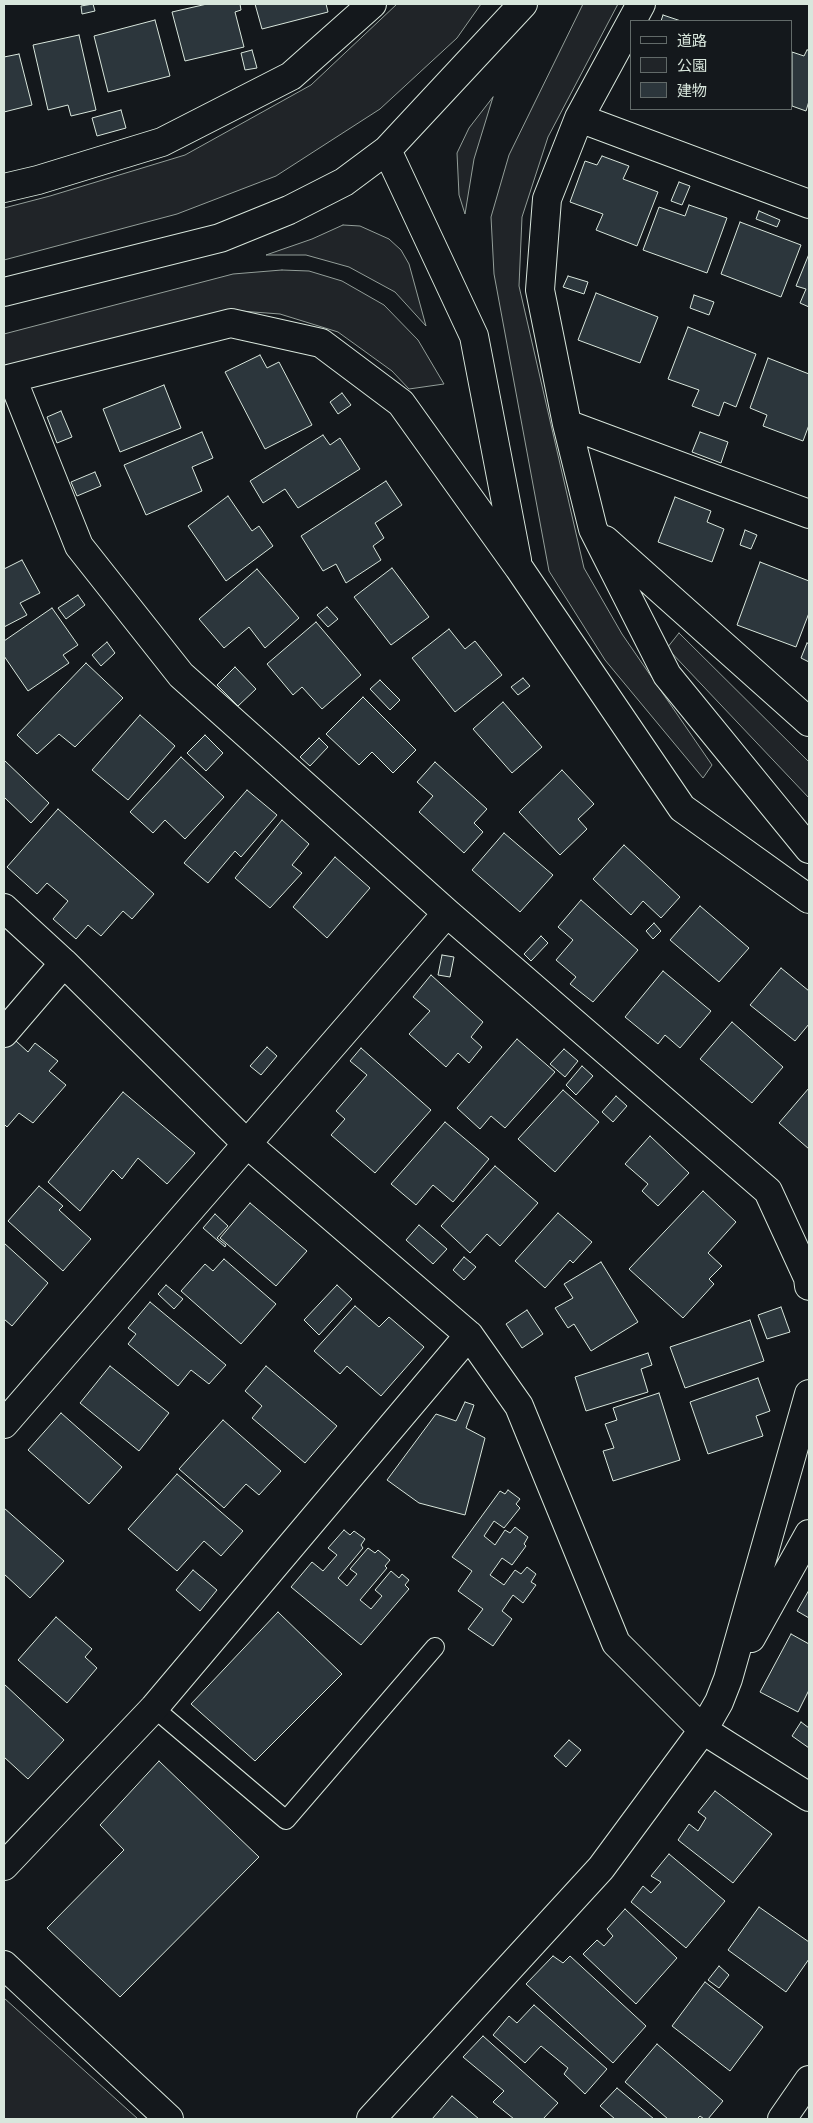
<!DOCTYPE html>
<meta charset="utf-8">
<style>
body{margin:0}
#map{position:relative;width:813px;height:2123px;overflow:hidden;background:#14181c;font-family:Roboto,"Noto Sans JP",sans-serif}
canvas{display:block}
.frame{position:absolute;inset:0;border:5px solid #d8e6dc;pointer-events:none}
.legend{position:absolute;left:630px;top:20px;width:162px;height:90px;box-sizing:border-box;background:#14181c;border:1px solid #626a69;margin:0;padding:6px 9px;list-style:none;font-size:15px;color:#d8e6dc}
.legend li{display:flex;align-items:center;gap:10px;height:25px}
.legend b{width:25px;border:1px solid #626a69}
</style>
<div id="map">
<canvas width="813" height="2123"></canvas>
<div class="frame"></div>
<ul class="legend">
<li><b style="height:6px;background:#14181c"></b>道路</li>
<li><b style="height:14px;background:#202428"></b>公園</li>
<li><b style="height:14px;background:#2c363c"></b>建物</li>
</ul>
</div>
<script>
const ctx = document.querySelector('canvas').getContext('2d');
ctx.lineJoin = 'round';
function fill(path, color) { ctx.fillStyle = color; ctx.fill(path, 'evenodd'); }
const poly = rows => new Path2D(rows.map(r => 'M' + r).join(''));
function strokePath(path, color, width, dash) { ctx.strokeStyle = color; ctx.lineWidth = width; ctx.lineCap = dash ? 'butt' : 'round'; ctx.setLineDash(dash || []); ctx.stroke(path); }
const green = poly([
 [397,4,481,4,457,38,380,109,276,176,177,214,4,260,4,208,50,196,185,155,311,85,397,4],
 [583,4,618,4,548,137,522,217,519,286,584,568,622,634,712,765,703,778,605,660,549,571,494,274,491,217,509,155,583,4],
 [493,97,474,159,465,214,459,195,457,153,469,128,493,97],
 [343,225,360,226,389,239,401,250,409,264,426,326,395,292,349,267,306,255,266,255,312,239,343,225],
 [282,270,309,271,342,281,384,305,418,340,444,384,409,389,392,371,338,332,280,314,227,310,4,369,4,334,233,274,282,270],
 [679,633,809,762,809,798,667,648,679,633],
 [4,1998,138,2119,4,2119,4,1998]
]);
fill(green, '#202428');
strokePath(green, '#939e99', 1);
const building = poly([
 [93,4,95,11,82,14,81,6,93,4],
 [207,4,240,4,241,10,235,12,244,47,185,61,172,12,207,4],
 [255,4,326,4,328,12,262,29,255,4],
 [663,15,681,21,661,21,663,15],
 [155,20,170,76,108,92,94,36,155,20],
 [79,35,96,110,71,116,68,105,48,110,33,45,79,35],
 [252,50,257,68,245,70,241,53,252,50],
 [807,50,809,50,809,101,806,111,792,106,792,52,804,56,807,50],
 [19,54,32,105,4,112,4,57,19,54],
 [121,110,126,128,97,136,92,118,121,110],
 [602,156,629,166,623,179,658,192,637,246,596,230,603,214,570,202,585,161,597,165,602,156],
 [679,182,690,186,682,205,671,201,679,182],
 [689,205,727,218,707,273,643,250,659,207,685,216,689,205],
 [759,211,780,220,777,227,756,219,759,211],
 [740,222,801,245,781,297,721,274,740,222],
 [809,254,809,307,800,303,806,289,796,286,809,254],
 [568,276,588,282,584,294,563,287,568,276],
 [596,293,658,317,640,363,578,340,596,293],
 [694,295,714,302,709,315,690,308,694,295],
 [688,327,756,354,736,407,724,402,719,416,692,406,699,390,668,379,688,327],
 [260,355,267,368,279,362,312,425,265,449,225,372,260,355],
 [768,358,809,374,809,425,803,441,763,426,767,415,750,408,768,358],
 [164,385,181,428,120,452,103,409,164,385],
 [342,393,351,405,338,414,330,402,342,393],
 [61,411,72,437,57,443,47,417,61,411],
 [202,432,213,458,192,467,202,491,146,515,124,465,202,432],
 [700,432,728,442,721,463,692,452,700,432],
 [323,435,330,445,340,438,360,469,298,508,285,489,263,503,250,481,323,435],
 [95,472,101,486,77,496,71,482,95,472],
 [386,481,402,505,375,523,384,538,373,546,381,560,346,583,336,564,323,571,301,536,386,481],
 [228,496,252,531,259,526,273,546,226,581,188,526,228,496],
 [675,497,711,511,707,522,724,529,712,562,658,542,675,497],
 [745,530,757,535,751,549,740,545,745,530],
 [22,560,40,593,20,603,27,615,4,627,4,569,22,560],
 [760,562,809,581,809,613,796,647,737,625,760,562],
 [392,568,429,617,391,645,354,597,392,568],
 [257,569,299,618,265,648,249,627,224,648,199,619,257,569],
 [78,595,85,605,66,619,58,608,78,595],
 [327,607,338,619,328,627,317,615,327,607],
 [52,608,78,645,63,655,69,663,28,691,4,656,4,641,52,608],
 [316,622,361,675,322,709,302,687,293,695,267,664,316,622],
 [449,629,465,649,475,641,502,675,455,712,412,658,449,629],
 [107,642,115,653,101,666,92,655,107,642],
 [807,643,809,644,809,662,801,658,807,643],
 [86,663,123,698,75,747,59,734,37,754,17,735,86,663],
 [235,667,256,689,238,706,217,685,235,667],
 [523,678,530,686,518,695,511,687,523,678],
 [380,680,400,700,390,710,370,689,380,680],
 [363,697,416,750,393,773,372,752,359,765,326,734,363,697],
 [503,702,542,747,512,773,473,729,503,702],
 [140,715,175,746,128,800,92,770,140,715],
 [205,735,223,753,206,771,187,753,205,735],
 [319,738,328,747,310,766,300,757,319,738],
 [181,757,224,797,185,839,165,820,153,833,130,812,181,757],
 [4,760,49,803,31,823,4,797,4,760],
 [435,762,487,809,474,823,483,832,464,853,419,812,433,796,417,782,435,762],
 [562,770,594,804,578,819,587,829,560,855,519,812,562,770],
 [247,790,277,815,241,857,235,851,208,883,184,863,247,790],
 [58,809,154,894,132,919,123,911,101,936,88,925,76,939,53,919,68,901,47,883,37,894,7,867,58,809],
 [282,820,309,844,292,865,302,873,270,908,235,878,282,820],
 [504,833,553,875,520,912,472,870,504,833],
 [624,845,680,897,661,918,643,901,631,915,593,879,624,845],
 [335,857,370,888,327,938,293,907,335,857],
 [581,900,638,950,593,1002,570,984,576,977,556,960,573,940,558,927,581,900],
 [700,906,749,948,719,982,670,940,700,906],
 [654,923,661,931,653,939,646,931,654,923],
 [541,936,548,943,531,961,524,954,541,936],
 [442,955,454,957,450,977,438,975,442,955],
 [781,968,809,991,809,1024,795,1041,750,1005,781,968],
 [663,971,711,1011,680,1048,665,1035,658,1044,625,1017,663,971],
 [431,975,483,1022,471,1037,482,1047,469,1063,458,1053,446,1067,409,1034,430,1011,413,997,431,975],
 [732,1022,783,1067,752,1103,700,1059,732,1022],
 [4,1030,28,1052,35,1043,58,1061,49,1071,66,1085,33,1123,19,1113,7,1127,4,1124,4,1030],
 [517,1039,555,1072,505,1128,491,1116,480,1129,457,1108,517,1039],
 [267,1047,277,1056,261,1075,250,1066,267,1047],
 [361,1048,431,1110,375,1173,331,1135,345,1119,336,1111,367,1075,350,1061,361,1048],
 [564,1049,578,1061,565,1077,550,1064,564,1049],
 [582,1066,593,1076,576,1095,566,1085,582,1066],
 [809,1088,809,1149,779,1123,809,1088],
 [563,1090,599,1122,555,1172,518,1139,563,1090],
 [123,1092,195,1153,167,1184,138,1158,122,1179,113,1170,80,1211,48,1182,123,1092],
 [616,1096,627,1106,613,1122,602,1112,616,1096],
 [445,1122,489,1159,453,1202,433,1185,416,1205,391,1184,445,1122],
 [650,1136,689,1173,658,1206,642,1191,648,1184,625,1164,650,1136],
 [495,1166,538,1203,500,1246,487,1234,470,1253,441,1226,495,1166],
 [39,1186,63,1206,59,1210,91,1239,63,1271,8,1221,39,1186],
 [703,1191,736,1222,708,1253,722,1266,709,1279,714,1284,683,1318,629,1269,703,1191],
 [250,1203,307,1251,276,1286,220,1238,250,1203],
 [558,1213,592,1242,573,1263,570,1260,545,1288,515,1261,558,1213],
 [215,1214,228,1226,217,1238,226,1245,225,1247,203,1228,215,1214],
 [419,1225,447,1249,433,1264,406,1240,419,1225],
 [4,1243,48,1283,12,1326,4,1319,4,1243],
 [464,1257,476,1267,464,1280,453,1270,464,1257],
 [224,1259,276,1304,241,1344,181,1291,205,1264,213,1271,224,1259],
 [601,1262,638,1322,591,1351,574,1324,568,1328,555,1308,573,1298,564,1284,601,1262],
 [166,1285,183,1299,174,1309,158,1294,166,1285],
 [337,1285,352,1299,319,1335,304,1320,337,1285],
 [150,1302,226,1365,209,1384,191,1370,178,1386,128,1344,136,1334,128,1328,150,1302],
 [355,1306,379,1327,389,1317,424,1347,381,1396,347,1366,340,1374,314,1351,355,1306],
 [781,1307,790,1332,767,1339,758,1315,781,1307],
 [527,1310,543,1334,522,1348,506,1324,527,1310],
 [750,1320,764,1361,685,1388,670,1347,750,1320],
 [648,1353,652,1365,641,1369,648,1392,586,1411,575,1377,648,1353],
 [110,1366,169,1413,139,1451,80,1403,110,1366],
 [266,1366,337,1426,305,1463,252,1418,262,1406,245,1391,266,1366],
 [758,1378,770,1411,756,1416,763,1436,708,1454,690,1402,758,1378],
 [659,1393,680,1460,613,1481,603,1451,614,1448,605,1424,617,1420,613,1408,659,1393],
 [465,1402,474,1405,466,1428,485,1438,465,1515,419,1503,387,1480,436,1414,456,1421,465,1402],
 [61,1413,122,1467,89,1504,28,1450,61,1413],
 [223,1420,281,1471,259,1495,246,1484,224,1508,179,1469,223,1420],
 [177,1474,243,1531,221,1556,204,1541,177,1571,128,1529,177,1474],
 [508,1490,520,1499,516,1504,520,1508,504,1528,494,1521,484,1536,495,1545,505,1530,510,1533,515,1527,528,1537,524,1544,526,1546,512,1565,502,1558,490,1575,504,1585,515,1570,521,1574,527,1567,536,1574,531,1582,536,1585,523,1603,513,1595,502,1611,512,1619,493,1646,468,1629,483,1609,458,1591,472,1571,452,1557,500,1491,505,1494,508,1490],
 [4,1508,64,1561,30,1598,4,1574,4,1508],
 [344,1530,350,1535,354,1531,365,1539,361,1545,363,1548,338,1578,347,1586,357,1574,350,1569,368,1548,375,1553,378,1550,390,1560,385,1566,387,1568,360,1600,371,1609,382,1596,375,1590,391,1571,399,1578,402,1574,409,1580,405,1585,409,1589,361,1645,291,1587,312,1562,323,1571,337,1555,328,1548,344,1530],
 [193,1570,217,1590,200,1611,176,1590,193,1570],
 [809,1590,809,1618,797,1611,809,1590],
 [278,1612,342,1674,255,1761,191,1704,278,1612],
 [56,1617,92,1649,85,1657,97,1668,67,1703,18,1660,56,1617],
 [791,1634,809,1644,809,1690,798,1712,760,1692,791,1634],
 [4,1684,64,1740,28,1779,4,1757,4,1684],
 [801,1722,809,1728,809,1748,792,1736,801,1722],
 [569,1740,581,1750,566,1767,554,1756,569,1740],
 [159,1761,259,1857,120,1997,47,1928,124,1850,100,1825,159,1761],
 [715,1791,772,1834,733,1883,678,1840,689,1824,698,1831,706,1818,698,1812,715,1791],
 [669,1854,725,1901,686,1948,631,1902,643,1886,651,1893,661,1882,651,1876,669,1854],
 [759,1907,809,1942,809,1959,786,1992,728,1950,759,1907],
 [625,1909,677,1958,636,2004,583,1954,597,1940,604,1946,613,1936,607,1929,625,1909],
 [553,1956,563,1963,570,1956,646,2026,613,2063,526,1984,553,1956],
 [719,1966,729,1975,719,1988,708,1980,719,1966],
 [705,1982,763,2027,730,2071,672,2026,705,1982],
 [534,2005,607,2069,585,2094,564,2074,568,2068,541,2046,525,2063,493,2035,509,2016,517,2023,534,2005],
 [483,2036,558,2103,543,2119,514,2119,493,2102,504,2091,463,2057,483,2036],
 [657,2044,723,2101,708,2119,704,2119,700,2116,697,2119,668,2119,625,2082,657,2044],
 [617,2088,654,2119,615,2119,600,2106,617,2088],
 [452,2096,479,2119,432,2119,452,2096]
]);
fill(building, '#2c363c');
strokePath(building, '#d8e6dc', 1);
const service = poly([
 [154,1708,286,1820,435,1647]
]);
const minor = poly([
 [641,4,579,118,547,199,540,290,567,424,593,529,667,675,809,849],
 [579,118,809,204],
 [387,150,474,336,517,560],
 [4,188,38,180,162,142,291,76,372,4],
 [4,292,220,238,289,210,344,182,387,150,523,4],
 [12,378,79,546,181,675,447,913,768,1191,808,1278,809,1286],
 [4,380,231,323,321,343,401,403,519,568,682,808,809,899],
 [567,424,809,514],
 [605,540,809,722],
 [4,908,64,963,246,1143,469,1335,519,1406,616,1643,703,1730,809,1797],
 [4,1033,64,963],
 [4,1424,447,913],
 [751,1638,809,1534],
 [4,1866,154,1708,469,1335],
 [4,1965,169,2119],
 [371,2119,601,1868,703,1730,719,1702,728,1679,809,1394],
 [782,2119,809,2080]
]);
strokePath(service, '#d8e6dc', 20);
strokePath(minor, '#d8e6dc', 30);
strokePath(service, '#14181c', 18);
strokePath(minor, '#14181c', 28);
</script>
